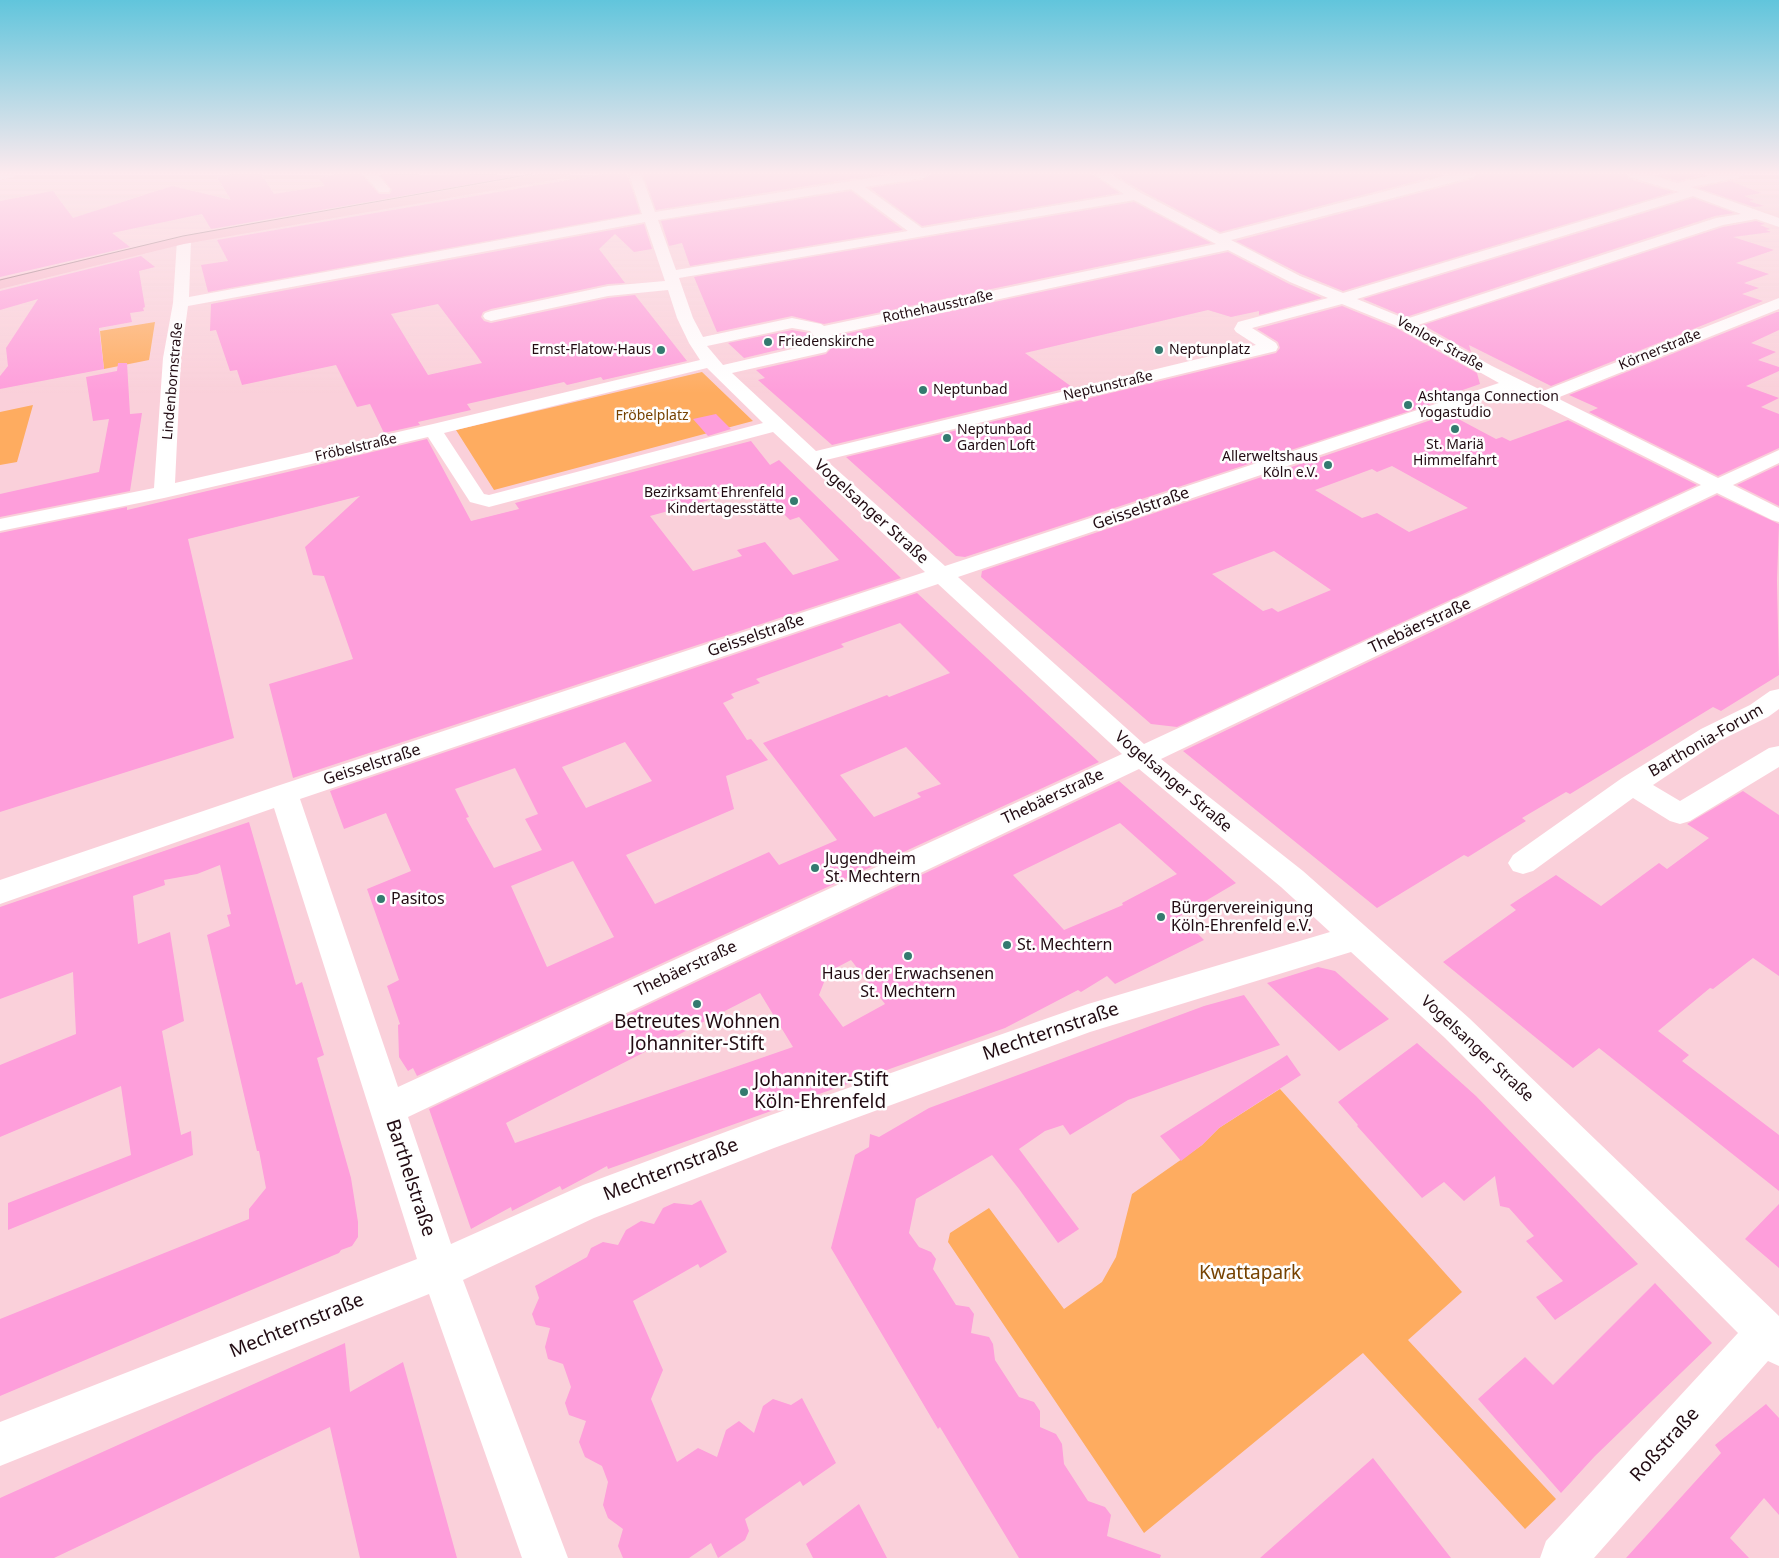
<!DOCTYPE html>
<meta charset="utf-8">
<style>
body{margin:0}
canvas{display:block;background:#fad0da}
</style>
<canvas width="1779" height="1558"></canvas>
<script>
const ctx = document.querySelector('canvas').getContext('2d');
ctx.lineJoin = 'round';
function fill(path, color) { ctx.fillStyle = color; ctx.fill(path, 'evenodd'); }
const poly = rows => new Path2D(rows.map(r => 'M' + r).join(''));
function strokePath(path, color, width, dash) { ctx.strokeStyle = color; ctx.lineWidth = width; ctx.lineCap = dash ? 'butt' : 'round'; ctx.setLineDash(dash || []); ctx.stroke(path); }
function drawText(font, color, halo, rows, align = 'center') {
  ctx.font = font + ' "Noto Sans",sans-serif'; ctx.lineWidth = 5; ctx.setLineDash([]); ctx.textBaseline = 'middle'; ctx.strokeStyle = halo; ctx.fillStyle = color; for (const [text, x, y, turn = 0] of rows) {
    ctx.save(); ctx.translate(x, y); ctx.rotate((+turn || 0) * Math.PI / 180); ctx.textAlign = isNaN(turn) ? turn : align; if (halo) ctx.strokeText(text, 0, 0); ctx.fillText(text, 0, 0); ctx.restore();
  }
}
fill(poly([
 [155,322,149,360,104,369,100,331],
 [702,372,753,421,494,490,456,430],
 [33,405,17,462,0,465,0,412],
 [1280,1089,1462,1292,1408,1340,1556,1499,1525,1529,1363,1353,1144,1533,948,1242,950,1233,989,1208,1064,1309,1102,1282,1116,1257,1132,1194,1202,1145,1219,1128]
]), '#feac60');
fill(poly([
 [234,174,261,174,274,194,325,186,319,178,338,174,361,174,379,194,390,194,392,190,380,174,523,175,211,229,202,214,112,233,130,247,0,277,0,201,53,191,73,218,172,186,231,200,217,177],
 [604,174,627,174,640,213,208,292,201,265,228,261,217,240],
 [643,174,881,174,656,210],
 [931,174,1092,174,1119,193,922,226,870,188,923,180],
 [1114,174,1443,174,1220,232,1142,191],
 [1477,174,1626,174,1629,179,1673,192,1343,291,1301,274,1236,241,1473,179],
 [1657,174,1706,174,1677,181],
 [1730,181,1761,193,1744,196,1754,200,1749,201,1764,206,1754,207,1698,188],
 [851,191,903,230,690,266,682,243,669,246,661,221],
 [1693,198,1734,213,1715,216,1406,317,1363,299],
 [1134,202,1211,243,824,324,792,316,717,332,694,277],
 [1756,221,1765,224,1760,225,1770,229,1766,230,1771,232,1733,237,1774,250,1736,263,1769,274,1744,283,1759,288,1742,294,1763,301,1551,386,1469,345,1471,352,1423,325,1723,227],
 [644,224,652,249,634,252,615,234,599,249,625,283,608,284,491,309,483,312,481,317,484,321,491,323,608,298,635,295,687,361,603,380,601,377,567,385,564,382,467,404,471,410,418,422,420,425,384,433,370,404,357,407,336,365,242,385,237,370,230,371,216,330,210,331,211,304],
 [438,304,475,353,482,363,428,375,391,314],
 [1228,252,1289,284,1322,298,1259,315,1259,311,1231,317,1208,310,1025,353,1072,387,832,445,758,380,765,378,756,370,826,354,836,343,835,336],
 [141,256,155,267,139,271,145,307,143,308,144,311,130,313,132,322,99,328,104,369,0,389,0,376,8,366,6,348,38,299,0,310,0,291],
 [1342,306,1398,329,1477,373,1480,384,1428,402,1431,404,965,557,956,556,846,457,1276,353,1280,348,1278,342,1257,329],
 [1777,312,1779,312,1779,330,1751,343,1776,352,1758,360,1779,367,1779,371,1746,386,1779,398,1761,407,1779,414,1779,448,1718,476,1589,412,1598,408,1569,395],
 [792,330,809,333,815,341,744,358,728,343],
 [118,363,127,363,130,414,142,413,130,491,0,517,0,494,99,472,109,419,93,421,86,377,117,371],
 [716,414,731,429,708,436,693,419],
 [1449,414,1496,439,1502,437,1510,441,1568,420,1697,485,1177,727,1151,724,981,577,982,571],
 [1392,466,1468,508,1409,532,1377,513,1362,518,1315,490,1372,469,1377,472],
 [1274,551,1331,590,1278,612,1272,608,1263,611,1212,574],
 [427,439,471,521,519,509,515,503,751,441,770,465,779,460,901,578,293,778,269,684,353,659,324,576,313,575,305,547,360,496,188,539,234,738,0,812,0,533,127,507,127,510],
 [753,488,758,489,790,520,799,517,839,560,793,575,765,542,737,550,742,556,693,571,650,516],
 [1779,465,1779,506,1737,485],
 [1717,495,1779,524,1777,581,1779,675,1721,711,1713,707,1570,794,1566,792,1522,818,1526,821,1468,857,1464,855,1377,908,1183,751],
 [917,593,1099,762,417,1076,413,1068,408,1071,399,1057,398,1025,400,1024,387,986,399,980,367,889,411,871,386,813,344,829,330,791],
 [900,623,950,673,889,697,887,695,763,743,837,840,779,865,769,852,655,904,626,855,734,809,726,776,768,760,751,739,747,740,723,703,734,698,731,694,760,683,756,679,844,647,841,644],
 [625,742,652,781,586,808,562,767],
 [906,747,941,784,917,793,921,797,874,817,840,775],
 [515,768,538,814,525,819,542,850,494,868,466,818,469,817,455,789],
 [573,861,614,937,547,967,511,886],
 [1119,781,1236,883,1180,916,1204,940,1115,984,1107,976,1081,992,1078,990,1005,1028,608,1169,607,1166,562,1190,560,1186,512,1211,511,1207,471,1229,429,1109],
 [1120,823,1177,874,1122,903,1123,905,1064,930,1013,875],
 [851,960,885,1004,843,1027,819,995,828,972],
 [760,993,793,1047,515,1143,506,1123],
 [1743,791,1779,815,1779,976,1753,958,1713,989,1710,988,1658,1031,1689,1055,1682,1061,1779,1135,1779,1191,1599,1048,1573,1068,1443,962,1516,910,1510,905,1556,875,1601,906,1659,863,1667,869,1709,838,1687,824],
 [249,822,296,985,302,982,324,1055,317,1058,351,1178,358,1222,358,1237,352,1246,341,1250,339,1253,0,1396,0,1319,249,1219,249,1209,266,1188,259,1151,257,1151,207,935,230,926,227,915,231,914,220,865,197,874,164,880,165,885,133,896,138,944,170,932,184,1021,162,1031,181,1135,191,1131,193,1155,8,1230,8,1203,131,1155,121,1086,0,1137,0,1065,76,1034,73,972,0,999,0,907],
 [1318,967,1335,971,1389,1019,1339,1051,1267,983],
 [1244,995,1280,1045,1128,1100,1070,1135,1063,1125,1045,1131,1019,1149,1079,1229,1058,1243,1019,1189,992,1155,916,1199,909,1233,919,1247,931,1252,936,1259,933,1269,956,1305,969,1307,974,1314,971,1333,989,1337,993,1344,995,1360,1019,1397,1034,1402,1040,1411,1040,1427,1056,1434,1062,1444,1064,1464,1088,1501,1105,1507,1111,1515,1107,1536,1161,1555,1160,1558,1019,1558,940,1427,938,1429,831,1248,855,1155,869,1147,870,1134,879,1137,929,1108,1204,1006],
 [1417,1043,1476,1096,1638,1264,1555,1320,1536,1297,1563,1281,1526,1241,1534,1236,1509,1208,1500,1206,1495,1176,1464,1201,1444,1182,1422,1198,1357,1126,1358,1125,1338,1102],
 [1287,1055,1301,1075,1219,1128,1202,1145,1181,1161,1160,1136],
 [701,1200,727,1252,700,1268,698,1264,633,1301,663,1370,651,1399,677,1462,698,1448,717,1457,726,1430,739,1421,754,1433,763,1406,773,1399,791,1405,802,1398,836,1463,803,1486,800,1481,745,1519,749,1531,745,1540,718,1558,711,1543,689,1558,623,1558,618,1546,623,1529,608,1518,603,1505,608,1482,602,1466,585,1457,579,1442,586,1421,569,1415,565,1403,571,1387,563,1364,548,1359,545,1347,550,1328,536,1325,532,1314,539,1298,535,1286,587,1257,591,1248,603,1242,618,1245,626,1230,641,1221,654,1224,663,1208,674,1203,692,1205],
 [1779,1204,1779,1268,1745,1239],
 [1655,1283,1712,1343,1595,1456,1561,1493,1478,1399,1525,1357,1553,1385],
 [345,1343,350,1392,403,1362,457,1558,360,1558,330,1427,54,1558,0,1558,0,1498],
 [1766,1404,1779,1418,1779,1515,1764,1498,1730,1538,1749,1558,1626,1558,1721,1453,1715,1445],
 [1373,1458,1451,1558,1260,1558],
 [859,1504,887,1558,813,1558,806,1544]
]), '#fe9edb');
fill(poly([
 [0,174,15,174,13,177,0,180,0,174],
 [363,174,377,174,390,189,389,192,379,192,363,174],
 [629,174,641,174,655,212,896,174,929,174,923,178,865,187,922,228,1124,194,1094,174,1110,174,1141,193,1220,234,1452,174,1475,174,1473,177,1231,240,1300,276,1343,293,1679,192,1630,177,1628,174,1649,174,1677,183,1717,174,1744,174,1738,178,1691,187,1779,218,1779,227,1756,219,1723,225,1418,325,1492,366,1543,391,1779,298,1779,309,1557,398,1718,478,1779,450,1779,463,1733,485,1779,508,1779,522,1772,520,1717,493,1161,759,1303,871,1469,1018,1779,1316,1779,1366,1768,1361,1594,1558,1540,1558,1546,1541,1738,1333,1445,1038,1351,952,1090,1032,774,1148,594,1218,463,1280,568,1558,522,1558,429,1294,0,1466,0,1422,417,1259,274,808,0,904,0,880,274,787,925,572,773,432,489,507,470,502,428,437,164,498,0,531,0,519,154,488,163,358,173,303,177,240,179,237,189,237,191,240,189,297,642,214,629,174],
 [851,189,908,231,676,270,658,220,851,189],
 [1693,196,1741,214,1716,218,1406,319,1357,299,1693,196],
 [1134,200,1216,244,824,326,821,324,792,318,703,337,693,318,679,278,1134,200],
 [645,222,665,281,608,286,491,311,485,313,483,316,485,319,491,321,608,296,668,290,677,318,689,343,700,360,433,424,175,483,181,358,188,306,645,222],
 [1228,250,1290,282,1328,298,1238,322,1234,329,1236,332,1256,345,816,451,732,373,826,352,835,342,832,335,1228,250],
 [1342,304,1399,327,1499,383,945,566,826,460,1276,351,1278,347,1276,343,1252,328,1342,304],
 [792,328,810,331,818,341,814,344,723,365,707,346,792,328],
 [707,368,763,423,489,495,484,494,444,433,707,368],
 [1513,390,1701,485,1144,744,958,577,1513,390],
 [938,584,1122,754,398,1087,300,799,938,584],
 [1139,769,1281,887,1330,932,1088,1004,771,1115,583,1185,451,1244,408,1117,1139,769],
 [1779,689,1779,709,1768,717,1719,741,1653,785,1680,801,1769,748,1779,746,1779,767,1690,821,1680,824,1670,821,1633,798,1533,871,1523,874,1513,871,1508,863,1513,855,1622,778,1701,729,1750,705,1770,691,1779,689]
]), '#fff');
fill(poly([
 [540,174,570,174,564,178,184,244,0,289,0,279,184,236,540,174]
]), '#f7b6c9');
strokePath(poly([
 [0,280,183,236,532,174]
]), '#96767e', 1);
const sky = ctx.createLinearGradient(0, 0, 0, 393);
sky.addColorStop(0, '#61c5dc');
sky.addColorStop(0.44, '#fdeaee');
sky.addColorStop(1, '#fdeaee00');
ctx.fillStyle = sky;
ctx.fillRect(0, 0, 1779, 393);
for (const [x, y, r, color] of [
 [768,342,5,"#347a6f"],
 [661,350,5,"#347a6f"],
 [1159,350,5,"#347a6f"],
 [923,390,5,"#347a6f"],
 [1408,405,5,"#347a6f"],
 [1455,429,5,"#347a6f"],
 [947,438,5,"#347a6f"],
 [1328,465,5,"#347a6f"],
 [794,501,5,"#347a6f"],
 [815,868,5,"#347a6f"],
 [381,899,5,"#347a6f"],
 [1161,917,5,"#347a6f"],
 [1007,945,5,"#347a6f"],
 [908,956,5,"#347a6f"],
 [697,1004,5,"#347a6f"],
 [744,1092,5,"#347a6f"]
]) { const dot = new Path2D(); dot.arc(x, y, r, 0, 2 * Math.PI); ctx.fillStyle = color; ctx.fill(dot); strokePath(dot, '#fefefe', 2); }
drawText('14px', '#210b12', '#fefefe', [
 ["Rothehausstraße",938,307,-12],
 ["Venloer Straße",1440,344,29],
 ["Körnerstraße",1660,350,-22],
 ["Lindenbornstraße",173,381,-85],
 ["Neptunstraße",1108,386,-13],
 ["Fröbelstraße",356,448,-13]
]);
drawText('14px', '#210b12', '#fefefe', [
 ["Friedenskirche",778,342],
 ["Ernst-Flatow-Haus",651,350,"right"],
 ["Neptunplatz",1169,350],
 ["Neptunbad",933,390],
 ["Ashtanga Connection",1418,397],
 ["Yogastudio",1418,413],
 ["Neptunbad",957,430],
 ["Garden Loft",957,446],
 ["St. Mariä",1455,445,"center"],
 ["Himmelfahrt",1455,461,"center"],
 ["Allerweltshaus",1318,457,"right"],
 ["Köln e.V.",1318,473,"right"],
 ["Bezirksamt Ehrenfeld",784,493,"right"],
 ["Kindertagesstätte",784,509,"right"]
], 'left');
drawText('14px', '#764201', '#fefefe', [
 ["Fröbelplatz",652,416]
]);
drawText('16px', '#210b12', '#fefefe', [
 ["Geisselstraße",1141,509,-19],
 ["Vogelsanger Straße",871,512,42],
 ["Thebäerstraße",1420,626,-25],
 ["Geisselstraße",756,636,-19],
 ["Barthonia-Forum",1706,741,-30],
 ["Geisselstraße",372,765,-18],
 ["Vogelsanger Straße",1173,782,40],
 ["Thebäerstraße",1053,797,-25],
 ["Thebäerstraße",686,969,-25],
 ["Vogelsanger Straße",1477,1049,43]
]);
drawText('16px', '#210b12', '#fefefe', [
 ["Jugendheim",825,859],
 ["St. Mechtern",825,877],
 ["Pasitos",391,899],
 ["Bürgervereinigung",1171,908],
 ["Köln-Ehrenfeld e.V.",1171,926],
 ["St. Mechtern",1017,945],
 ["Haus der Erwachsenen",908,974,"center"],
 ["St. Mechtern",908,992,"center"]
], 'left');
drawText('19px', '#210b12', '#fefefe', [
 ["Betreutes Wohnen",697,1023],
 ["Johanniter-Stift",697,1045],
 ["Johanniter-Stift",754,1081,"left"],
 ["Köln-Ehrenfeld",754,1103,"left"]
]);
drawText('19px', '#210b12', '#fefefe', [
 ["Mechternstraße",1051,1032,-19],
 ["Mechternstraße",671,1170,-21],
 ["Barthelstraße",410,1178,72],
 ["Mechternstraße",297,1326,-22],
 ["Roßstraße",1665,1445,-48]
]);
drawText('19px', '#764201', '#fefefe', [
 ["Kwattapark",1250,1274]
]);
</script>
